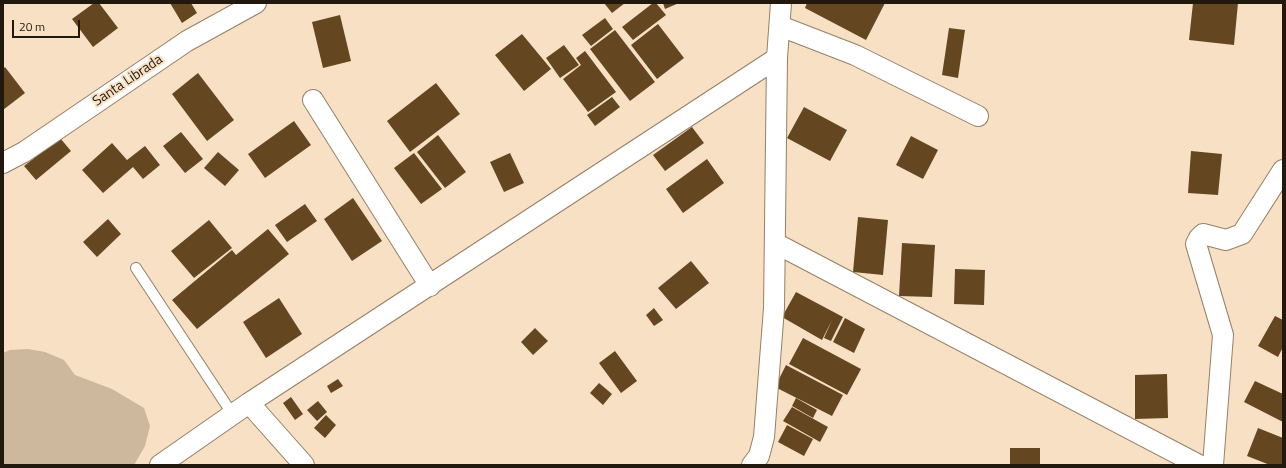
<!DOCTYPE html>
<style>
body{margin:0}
#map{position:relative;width:1286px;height:468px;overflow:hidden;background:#f7e0c3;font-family:"Titillium Web",sans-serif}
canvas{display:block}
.frame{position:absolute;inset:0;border:4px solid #21180e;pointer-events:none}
.scale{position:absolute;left:12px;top:20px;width:68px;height:18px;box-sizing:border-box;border:2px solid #21180e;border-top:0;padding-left:5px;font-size:12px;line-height:14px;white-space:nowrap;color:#21180e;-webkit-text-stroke:3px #f7e0c3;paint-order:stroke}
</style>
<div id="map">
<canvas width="1286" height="468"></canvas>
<div class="frame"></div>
<div class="scale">20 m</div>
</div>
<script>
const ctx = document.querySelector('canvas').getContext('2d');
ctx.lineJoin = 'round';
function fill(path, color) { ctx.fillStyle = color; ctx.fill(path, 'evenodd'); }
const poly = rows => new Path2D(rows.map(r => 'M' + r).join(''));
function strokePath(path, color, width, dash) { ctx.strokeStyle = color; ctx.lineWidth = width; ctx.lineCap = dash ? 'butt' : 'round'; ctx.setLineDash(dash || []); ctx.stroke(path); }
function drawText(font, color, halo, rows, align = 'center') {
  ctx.font = font + ' "Titillium Web",sans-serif'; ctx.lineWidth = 4; ctx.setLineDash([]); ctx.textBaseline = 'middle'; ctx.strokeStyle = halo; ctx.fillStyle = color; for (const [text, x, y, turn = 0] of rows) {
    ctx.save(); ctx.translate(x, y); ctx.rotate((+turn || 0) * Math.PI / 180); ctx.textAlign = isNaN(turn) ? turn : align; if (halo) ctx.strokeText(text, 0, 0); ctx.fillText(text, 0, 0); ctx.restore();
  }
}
fill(poly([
 [28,349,45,352,64,360,75,375,112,389,144,408,150,426,145,446,134,465,3,465,3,353,10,350]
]), '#cdb89d');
fill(poly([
 [94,3,99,3,118,28,93,47,72,19],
 [170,3,191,3,197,13,182,23],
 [604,3,625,3,612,13],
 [653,3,656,3,666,15,633,40,622,27],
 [663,3,679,3,665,9],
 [807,3,885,3,866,40,805,8],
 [1193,3,1238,3,1234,45,1189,40],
 [340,15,351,61,323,68,312,22],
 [605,18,613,29,591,46,582,35],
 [658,24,684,58,657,79,631,45],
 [949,28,965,30,958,78,942,75],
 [615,30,655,82,630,101,590,49],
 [522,34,551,69,524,91,495,55],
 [564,45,579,65,560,78,546,58],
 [585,51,616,92,588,112,563,79,581,65,576,58],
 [5,67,25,93,3,110,3,69],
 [198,73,234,120,207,141,172,94],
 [436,83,460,114,410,152,387,121],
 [612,97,620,107,595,126,587,115],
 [804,107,847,130,830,161,787,138],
 [294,121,311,145,265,178,248,154],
 [692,127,704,143,665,171,653,155],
 [181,132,203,159,185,173,163,146],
 [438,135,466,172,445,188,417,152],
 [911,136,938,150,923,179,896,165],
 [60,138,71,151,36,180,24,166],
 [112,143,127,160,145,146,160,165,143,179,133,167,103,193,82,170],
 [1191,151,1222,154,1218,195,1188,193],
 [218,152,239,170,225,186,204,168],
 [414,153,442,189,421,204,394,168],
 [510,153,524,183,504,192,490,162],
 [707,159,724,183,683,213,666,189],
 [353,198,382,241,352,261,324,219],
 [305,204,317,221,287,242,275,225],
 [858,217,888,220,883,275,853,272],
 [108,219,121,234,97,257,83,242],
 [209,220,232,248,194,278,171,251],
 [268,229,289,254,197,329,172,300,232,250,236,255],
 [902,243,935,245,932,297,899,296],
 [691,261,709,283,676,309,658,288],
 [955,269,985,270,984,305,954,304],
 [796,292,843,317,831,341,824,338,832,320,822,340,782,317],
 [279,298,302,334,266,358,243,322],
 [654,308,663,320,654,326,646,315],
 [1275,316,1283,320,1283,347,1278,357,1258,346],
 [845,318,865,329,854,353,833,342],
 [535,328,548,341,533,355,521,342],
 [803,338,861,369,847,395,789,364],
 [615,351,637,381,621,393,599,363],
 [786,365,843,395,832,416,775,387],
 [1167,374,1168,418,1135,419,1135,375],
 [338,379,343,386,331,393,327,386],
 [1255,381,1283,394,1283,422,1244,402],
 [599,383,612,394,603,405,590,393],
 [291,397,303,414,295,420,283,403],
 [796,398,817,410,813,418,792,406],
 [318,401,327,412,317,421,307,410],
 [792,407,828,427,820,442,783,421],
 [326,415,336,425,325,438,314,428],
 [787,425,813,439,804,456,778,442],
 [1258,428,1283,438,1283,465,1270,465,1247,456],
 [1010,448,1040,448,1040,465,1010,465]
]), '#644720');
const lane = poly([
 [136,268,233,415]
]);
const street = poly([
 [780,26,855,55,978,116],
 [313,100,430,286],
 [3,163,24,152,187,41,256,3],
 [775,243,1199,465],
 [249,403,304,465],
 [160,465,249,403,777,58,781,3],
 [752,465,759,456,764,437,774,308,777,58],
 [1213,465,1223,335,1196,244,1199,238,1203,234,1226,240,1242,234,1283,170]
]);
strokePath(lane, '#958066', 12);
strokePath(street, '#958066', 22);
strokePath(lane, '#fff', 10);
strokePath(street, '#fff', 20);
drawText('14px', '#21180e', '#f7e0c3', [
 ["Santa Librada",128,81,-34]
]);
</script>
